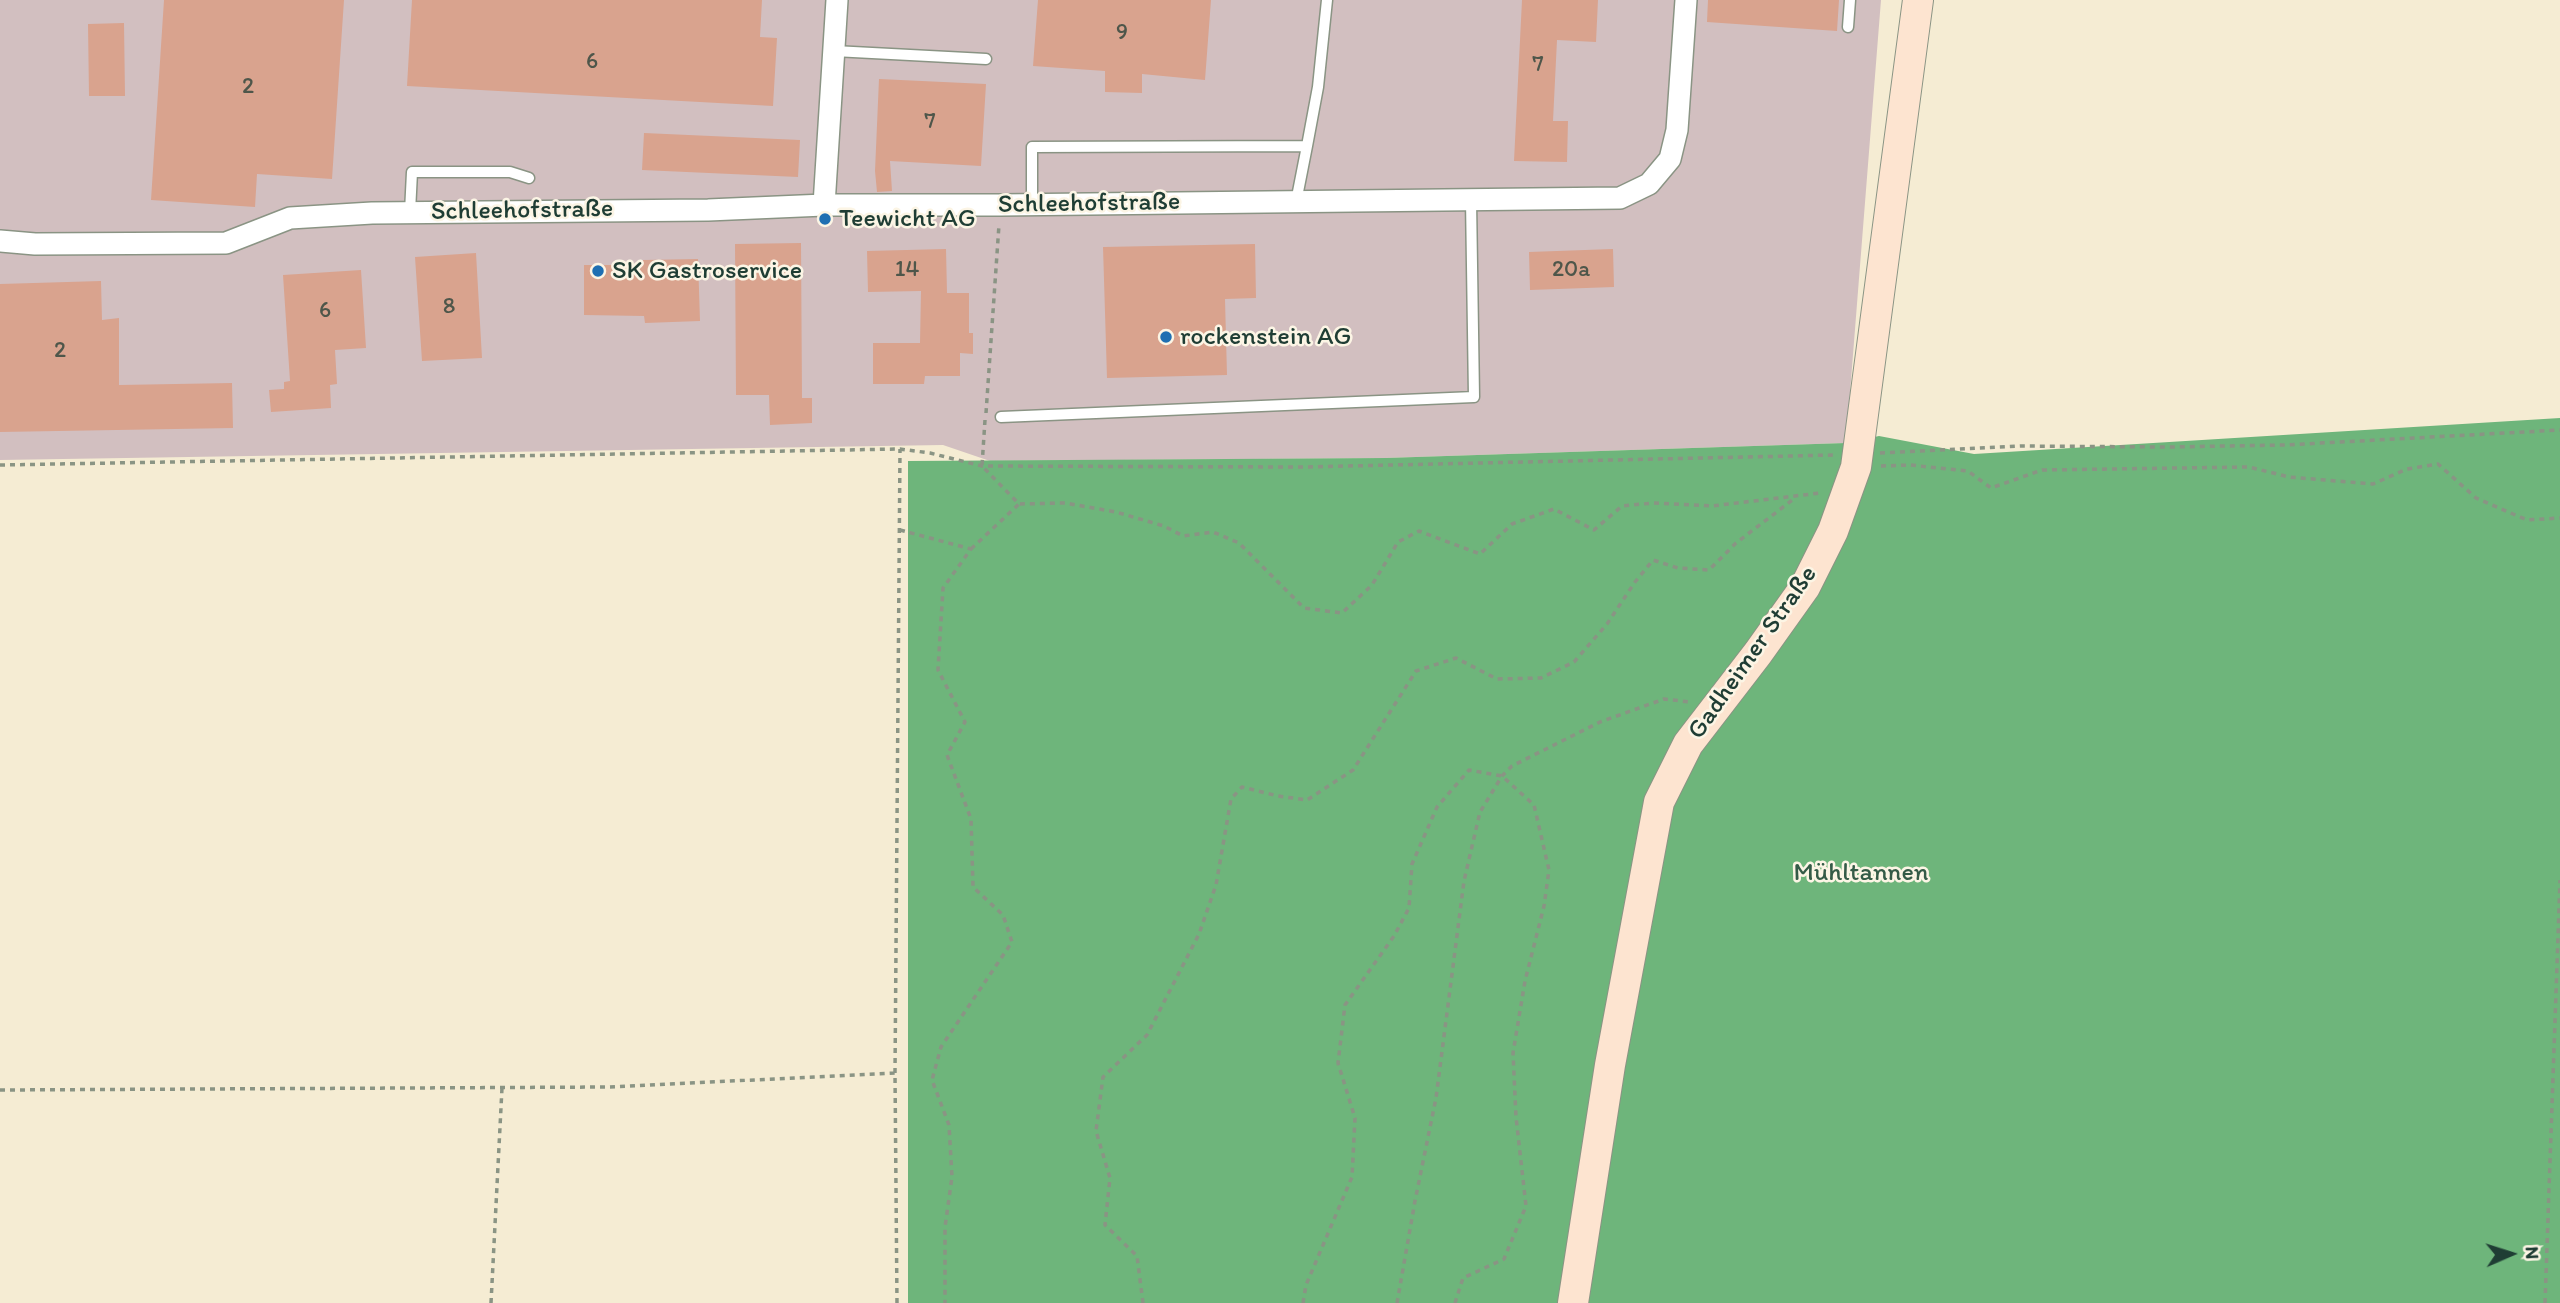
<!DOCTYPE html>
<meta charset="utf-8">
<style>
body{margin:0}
#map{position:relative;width:2560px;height:1303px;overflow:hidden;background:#f5ecd3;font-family:Itim,sans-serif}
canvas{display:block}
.north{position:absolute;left:2476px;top:1219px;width:70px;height:70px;-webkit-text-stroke:5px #fcf5e5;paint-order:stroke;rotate:87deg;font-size:19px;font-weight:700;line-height:28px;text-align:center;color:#1f3d34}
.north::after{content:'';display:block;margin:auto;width:24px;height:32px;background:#1f3d34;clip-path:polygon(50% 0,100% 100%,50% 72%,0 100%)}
</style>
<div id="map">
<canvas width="2560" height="1303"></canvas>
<div class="north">N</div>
</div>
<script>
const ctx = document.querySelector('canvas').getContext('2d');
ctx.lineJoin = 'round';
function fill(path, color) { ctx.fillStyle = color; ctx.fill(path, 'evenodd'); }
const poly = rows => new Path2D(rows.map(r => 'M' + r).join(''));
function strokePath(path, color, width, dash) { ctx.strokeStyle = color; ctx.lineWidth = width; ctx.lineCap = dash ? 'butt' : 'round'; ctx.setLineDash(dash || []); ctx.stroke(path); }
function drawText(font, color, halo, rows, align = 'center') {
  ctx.font = font + ' Itim,sans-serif'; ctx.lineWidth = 5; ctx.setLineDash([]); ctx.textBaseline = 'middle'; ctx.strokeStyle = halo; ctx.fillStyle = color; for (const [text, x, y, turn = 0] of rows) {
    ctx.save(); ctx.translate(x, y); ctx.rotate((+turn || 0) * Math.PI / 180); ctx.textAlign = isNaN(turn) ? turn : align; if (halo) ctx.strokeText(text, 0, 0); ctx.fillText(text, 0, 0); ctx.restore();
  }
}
fill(poly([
 [0,0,1881,0,1846,443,1385,458,990,461,943,445,0,460]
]), '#d2bfc0');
fill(poly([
 [2560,418,2560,1303,908,1303,908,461,1385,458,1846,443,1879,436,1974,454]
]), '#6eb57b');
fill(poly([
 [164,0,344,0,332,179,257,174,255,207,151,200],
 [412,0,762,0,760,37,777,38,773,106,407,86],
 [1038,0,1211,0,1205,80,1142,74,1142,93,1105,92,1105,71,1033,66],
 [1522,0,1598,0,1596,42,1557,40,1553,121,1568,121,1567,162,1514,161],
 [1708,0,1839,0,1837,31,1707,22],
 [124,23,125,96,89,96,88,24],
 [879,79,986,84,981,166,890,161,892,191,877,192,875,171],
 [644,133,800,140,798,177,642,170],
 [801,243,802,398,812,398,812,423,770,425,769,395,736,395,735,244],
 [1255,244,1256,298,1225,299,1227,375,1107,378,1103,247],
 [946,249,947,293,969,293,969,333,973,333,973,354,960,353,960,376,925,376,924,384,873,384,873,343,920,343,921,291,868,292,867,251],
 [1613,249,1614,287,1530,290,1529,252],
 [476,253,482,358,422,361,415,257],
 [698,259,700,321,645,323,644,316,584,315,584,265,643,265,643,260],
 [361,270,366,348,335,350,337,384,330,385,331,408,271,412,269,390,284,389,284,382,290,381,283,275],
 [101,281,102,320,119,318,119,385,232,383,233,428,0,432,0,284]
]), '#d9a38e');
const lane = poly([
 [1848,27,1850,0],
 [834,51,986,59],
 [1307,146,1318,87,1327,0],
 [1032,205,1032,147,1307,146,1296,202],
 [410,212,412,172,510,172,529,178],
 [1001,417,1474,397,1471,200]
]);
const street = poly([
 [824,205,837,0],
 [0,241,35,244,226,243,290,218,372,213,708,210,824,205,1000,205,1620,198,1649,184,1670,159,1677,130,1686,0]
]);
const secondary = poly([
 [1573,1303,1610,1065,1659,802,1688,744,1758,653,1805,587,1833,531,1856,467,1918,0]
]);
strokePath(lane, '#8a9484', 13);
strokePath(street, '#8a9484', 24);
strokePath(secondary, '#8a9484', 32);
strokePath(poly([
 [986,413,999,225],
 [985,420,982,466,1019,504,1065,503,1116,512,1164,526,1183,536,1213,532,1239,543,1304,608,1342,613,1372,585,1398,542,1419,531,1480,554,1512,524,1554,509,1594,530,1622,506,1653,503,1712,506,1820,493],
 [1880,453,2020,446,2168,447,2285,445,2560,430],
 [0,465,900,449,930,453,982,466,1303,467,1834,455],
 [1881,466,1910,465,1968,471,1991,488,2042,470,2249,467,2289,477,2373,484,2407,469,2438,464,2476,498,2527,520,2560,518],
 [900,530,971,549,943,588,938,670,965,722,947,755,971,819,973,887,1003,915,1012,942,941,1047,932,1080,949,1125,952,1177,945,1227,945,1303],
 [971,549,1019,504],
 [0,1090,610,1087,895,1073],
 [491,1303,502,1088],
 [897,1303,895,1073,900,449],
 [1143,1303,1137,1256,1105,1225,1110,1178,1096,1131,1103,1077,1147,1035,1199,934,1216,885,1231,799,1242,787,1278,796,1307,800,1353,770,1416,671,1456,658,1497,679,1541,678,1574,662,1607,624,1635,582,1653,560,1678,568,1709,570,1736,543,1795,498],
 [1303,1303,1306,1285,1352,1177,1355,1118,1338,1063,1345,1005,1394,936,1409,908,1412,864,1437,807,1469,770,1502,776,1534,805,1549,870,1544,906,1525,981,1513,1053,1516,1117,1526,1206,1504,1259,1463,1278,1455,1303],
 [1397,1303,1415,1201,1436,1098,1464,881,1480,812,1502,776,1512,766,1600,722,1664,699,1690,702],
 [2545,1303,2560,880]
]), '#8a9484', 3.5, [5, 5]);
strokePath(lane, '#fff', 10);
strokePath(street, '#fff', 21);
strokePath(secondary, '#fde4d0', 30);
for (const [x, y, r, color] of [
 [825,219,7,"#1f6fb2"],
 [598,271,7,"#1f6fb2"],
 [1166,337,7,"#1f6fb2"]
]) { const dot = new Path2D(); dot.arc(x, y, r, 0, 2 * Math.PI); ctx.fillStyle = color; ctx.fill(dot); strokePath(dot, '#fcf5e5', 2.5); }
drawText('23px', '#4e564a', null, [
 ["9",1122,33],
 ["6",592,62],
 ["7",1538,65],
 ["2",248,87],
 ["7",930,122],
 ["14",907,270],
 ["20a",1571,270],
 ["8",449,307],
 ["6",325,311],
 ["2",60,351]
]);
drawText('26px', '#1f3d34', '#fcf5e5', [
 ["Schleehofstraße",1089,204,-1],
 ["Schleehofstraße",522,211,-1],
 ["Gadheimer Straße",1753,653,-55]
]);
drawText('26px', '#1f3d34', '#fcf5e5', [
 ["Teewicht AG",839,219],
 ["SK Gastroservice",612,271],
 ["rockenstein AG",1180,337]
], 'left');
drawText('26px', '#345b47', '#fcf5e5', [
 ["Mühltannen",1861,873]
]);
</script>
